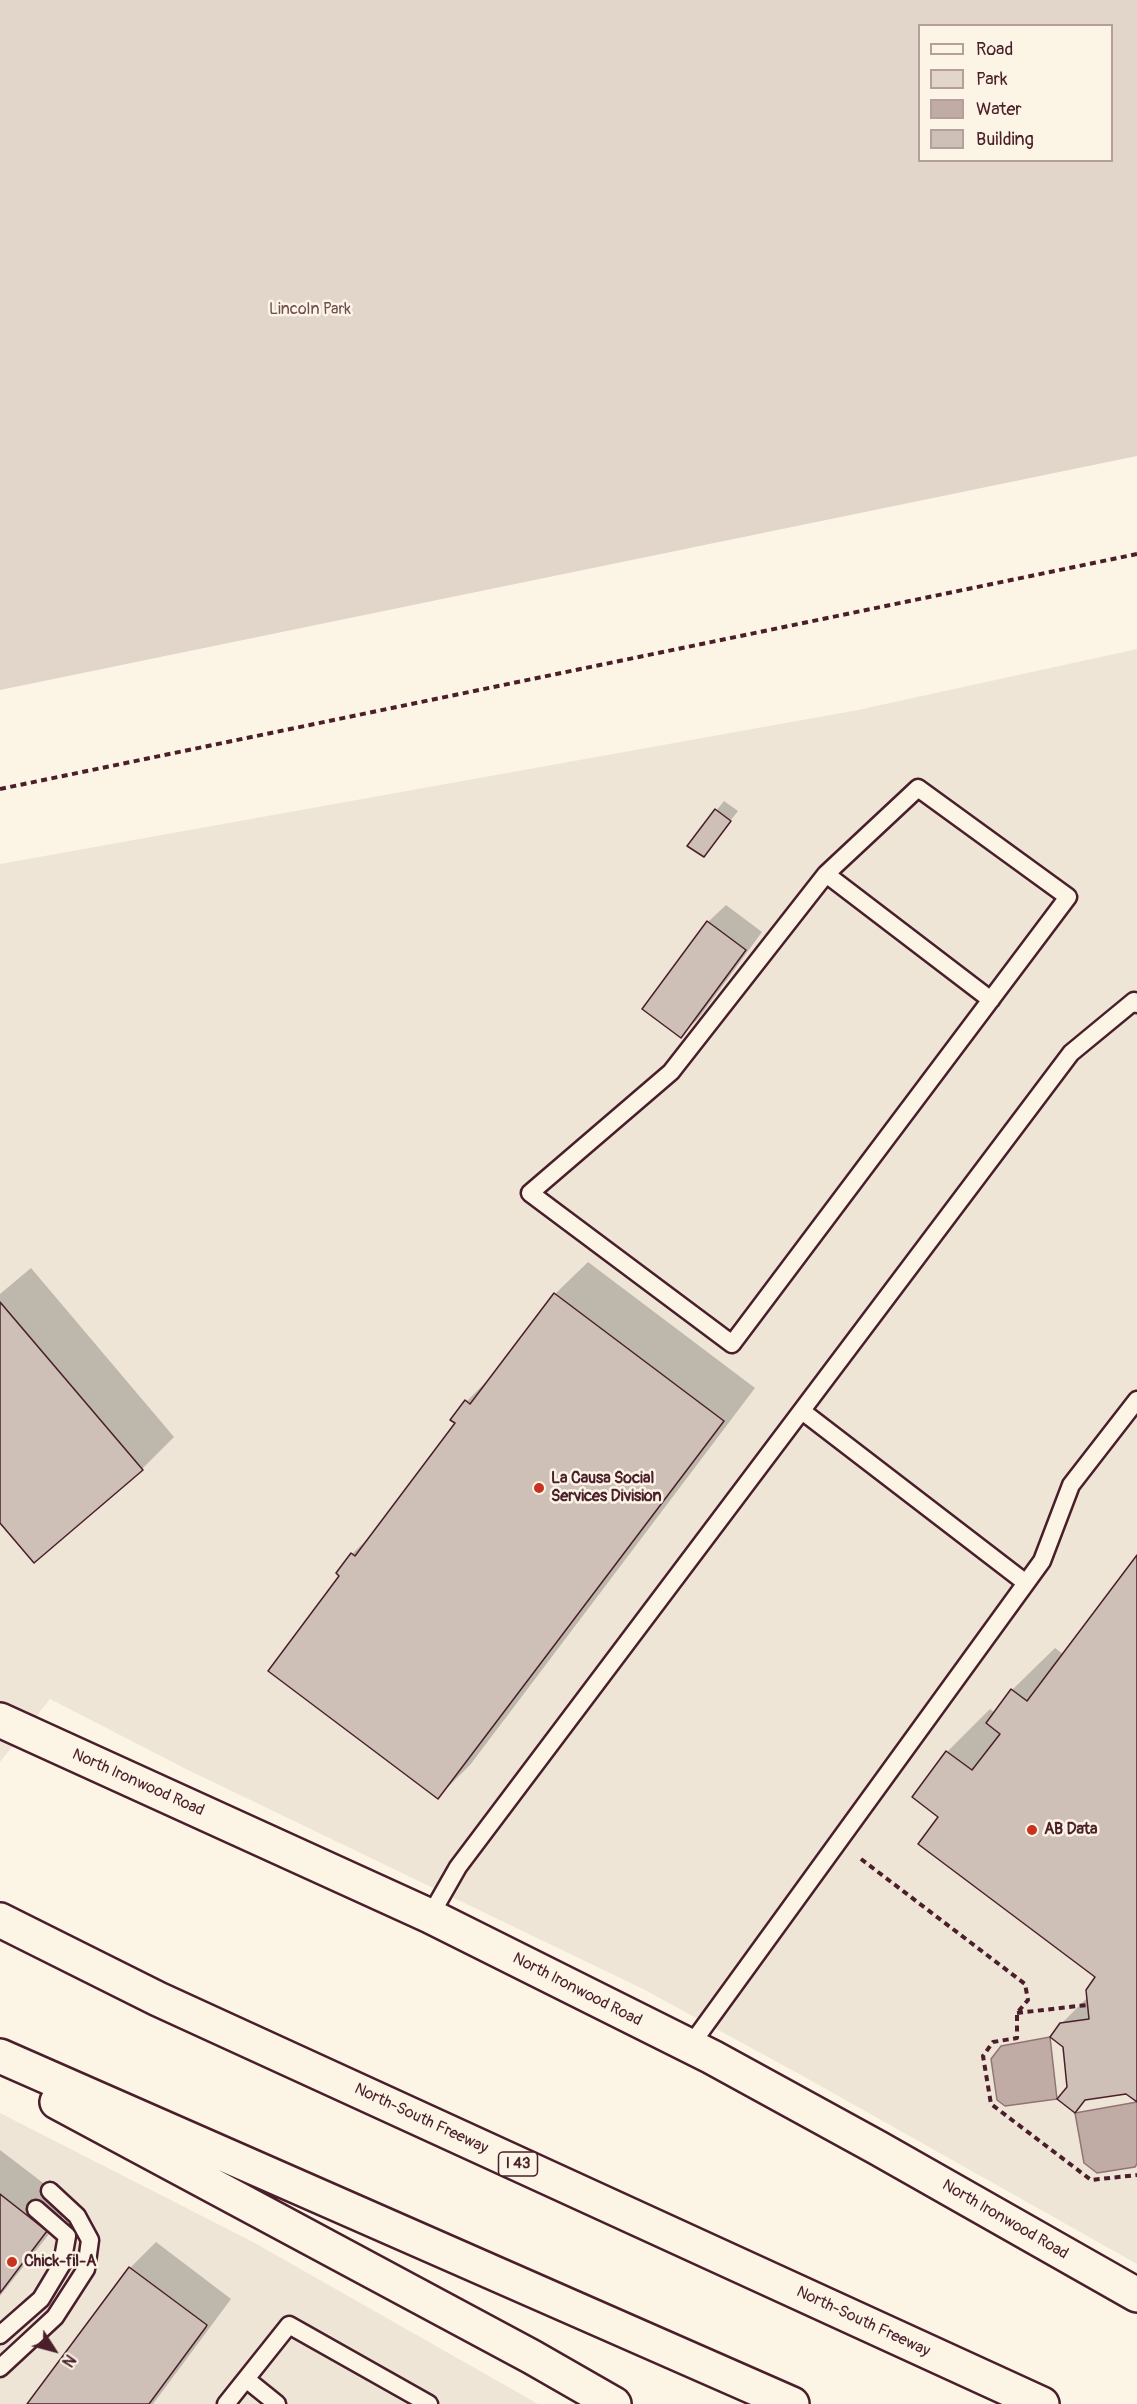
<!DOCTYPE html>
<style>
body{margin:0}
#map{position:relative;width:1137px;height:2404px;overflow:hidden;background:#fcf5e5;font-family:Pangolin,sans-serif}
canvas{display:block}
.legend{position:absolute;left:918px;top:24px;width:195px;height:138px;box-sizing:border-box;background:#fcf5e5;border:2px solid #b59f9b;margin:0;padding:8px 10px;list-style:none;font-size:18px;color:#4a1f2b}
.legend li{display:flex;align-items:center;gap:12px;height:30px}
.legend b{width:30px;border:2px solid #b59f9b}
.north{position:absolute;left:24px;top:2320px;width:60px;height:60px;-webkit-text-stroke:4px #fcf5e5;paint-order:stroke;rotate:126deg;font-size:16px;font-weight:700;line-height:24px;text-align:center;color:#4a1f2b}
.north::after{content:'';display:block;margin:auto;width:21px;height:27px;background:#4a1f2b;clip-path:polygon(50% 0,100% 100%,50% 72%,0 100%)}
</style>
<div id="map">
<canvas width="1137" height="2404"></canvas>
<ul class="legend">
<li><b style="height:8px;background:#fcf5e5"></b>Road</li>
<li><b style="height:16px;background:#e2d5ca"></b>Park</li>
<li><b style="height:16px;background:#c0aca5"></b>Water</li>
<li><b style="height:16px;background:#cfc0b7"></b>Building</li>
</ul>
<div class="north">N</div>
</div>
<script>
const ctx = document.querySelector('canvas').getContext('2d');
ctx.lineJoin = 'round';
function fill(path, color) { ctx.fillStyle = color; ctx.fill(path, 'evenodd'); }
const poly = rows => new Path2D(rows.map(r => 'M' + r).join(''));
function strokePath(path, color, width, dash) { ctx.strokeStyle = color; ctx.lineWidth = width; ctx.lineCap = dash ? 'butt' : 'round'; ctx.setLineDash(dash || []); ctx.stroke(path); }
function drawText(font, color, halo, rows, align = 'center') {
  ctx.font = font + ' Pangolin,sans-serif'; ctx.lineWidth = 5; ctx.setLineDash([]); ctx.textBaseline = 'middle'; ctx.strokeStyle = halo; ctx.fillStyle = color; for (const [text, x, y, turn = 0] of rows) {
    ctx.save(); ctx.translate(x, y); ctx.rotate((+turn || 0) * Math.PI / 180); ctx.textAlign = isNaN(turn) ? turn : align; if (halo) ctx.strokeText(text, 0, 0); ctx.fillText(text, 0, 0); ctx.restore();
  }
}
fill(poly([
 [1137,649,1137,2264,801,2075,643,1989,188,1770,50,1699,0,1762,0,864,858,710],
 [0,2113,253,2242,538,2404,0,2404]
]), '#eee5d7');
fill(poly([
 [0,0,1137,0,1137,456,0,690],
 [920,26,1112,26,1112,160,920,160]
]), '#e2d5ca');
const water = poly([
 [1050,2037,1057,2099,1005,2106,997,2100,991,2059,1001,2046,1050,2037],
 [1137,2102,1137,2164,1135,2167,1097,2173,1084,2163,1075,2113,1137,2102]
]);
fill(water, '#c0aca5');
strokePath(water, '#917474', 1.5);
fill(poly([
 [724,801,738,811,703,855,689,845],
 [726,905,762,932,698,1019,680,1036,708,922],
 [588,1262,755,1388,470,1765,438,1797,342,1576,352,1554,376,1531,457,1423,467,1401,498,1370,555,1294],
 [31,1268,174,1437,142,1469,34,1561,0,1521,0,1294],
 [1137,1557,1137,2100,1127,2093,1088,2098,1075,2111,1069,2087,1061,2024,1088,1997,1097,1977,940,1816,914,1796,947,1752,990,1709,995,1713,1012,1690,1055,1648,1064,1655],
 [0,2150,72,2205,0,2296],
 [156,2242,231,2299,153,2404,29,2404,130,2268]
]), '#0003');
const building = poly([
 [715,809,731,821,704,857,687,846,715,809],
 [707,921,746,950,681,1038,642,1009,707,921],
 [554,1293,724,1421,438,1799,268,1671,339,1576,336,1573,351,1553,355,1556,455,1423,450,1420,465,1400,470,1404,554,1293],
 [0,1302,143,1470,34,1563,0,1523,0,1302],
 [1137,1555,1137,2102,1126,2094,1085,2100,1075,2113,1057,2099,1067,2087,1063,2047,1050,2037,1060,2023,1089,2019,1086,1990,1095,1977,918,1844,938,1817,912,1797,946,1751,972,1770,1000,1734,986,1723,1011,1689,1027,1701,1137,1555],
 [0,2194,47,2231,0,2293,0,2194],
 [129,2267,207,2325,206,2327,149,2404,27,2404,129,2267]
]);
fill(building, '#cfc0b7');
strokePath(building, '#4a1f2b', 1.5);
const lane = poly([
 [826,874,918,788,1068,897,732,1344,530,1193,671,1072,826,874,991,1000],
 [802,1411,1026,1583],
 [430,1916,458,1867,1071,1053,1134,1001,1137,1004],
 [690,2046,1042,1561,1071,1485,1137,1400],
 [0,2335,41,2299,62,2264,67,2236,36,2209],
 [0,2368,55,2317,86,2269,90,2240,77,2216,50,2191],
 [246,2379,277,2404],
 [226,2404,289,2325,429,2404]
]);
const street = poly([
 [0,1720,430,1916,712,2057,878,2148,1137,2295]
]);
const highway = poly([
 [0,1920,158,1999,1042,2404],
 [0,2056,792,2404],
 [57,2102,532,2357,614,2404]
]);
strokePath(lane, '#4a1f2b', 21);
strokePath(street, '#4a1f2b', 38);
strokePath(highway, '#4a1f2b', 38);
strokePath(poly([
 [0,789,1137,554],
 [861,1859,1025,1984,1028,2000,1017,2013,1017,2038,993,2042,983,2056,991,2104,1091,2180,1137,2175],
 [1017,2013,1087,2005]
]), '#4a1f2b', 4, [6, 4.5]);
strokePath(lane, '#fcf5e5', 16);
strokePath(street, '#fcf5e5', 33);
strokePath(highway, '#fcf5e5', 33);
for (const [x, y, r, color] of [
 [539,1488,6,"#c8321e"],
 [1032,1830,6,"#c8321e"],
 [12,2262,6,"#c8321e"]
]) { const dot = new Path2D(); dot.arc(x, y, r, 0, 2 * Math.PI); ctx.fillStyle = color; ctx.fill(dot); strokePath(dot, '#fcf5e5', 2); }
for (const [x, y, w] of [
 [518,2164,39]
]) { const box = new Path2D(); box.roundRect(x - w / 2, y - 12, w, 24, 4.5); ctx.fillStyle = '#fcf5e5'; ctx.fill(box); strokePath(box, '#4a1f2b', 1.5); }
drawText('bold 15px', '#4a1f2b', null, [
 ["I 43",518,2164]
]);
drawText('16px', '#704c53', '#fcf5e5', [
 ["Lincoln Park",310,310]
]);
drawText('bold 16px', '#4a1f2b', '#fcf5e5', [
 ["La Causa Social",551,1479],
 ["Services Division",551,1497],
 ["AB Data",1044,1830],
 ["Chick-fil-A",24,2262]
], 'left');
drawText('16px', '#4a1f2b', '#fcf5e5', [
 ["North Ironwood Road",138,1783,24],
 ["North Ironwood Road",577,1990,27],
 ["North-South Freeway",421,2119,25],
 ["North Ironwood Road",1005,2220,30],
 ["North-South Freeway",863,2322,25]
]);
</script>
